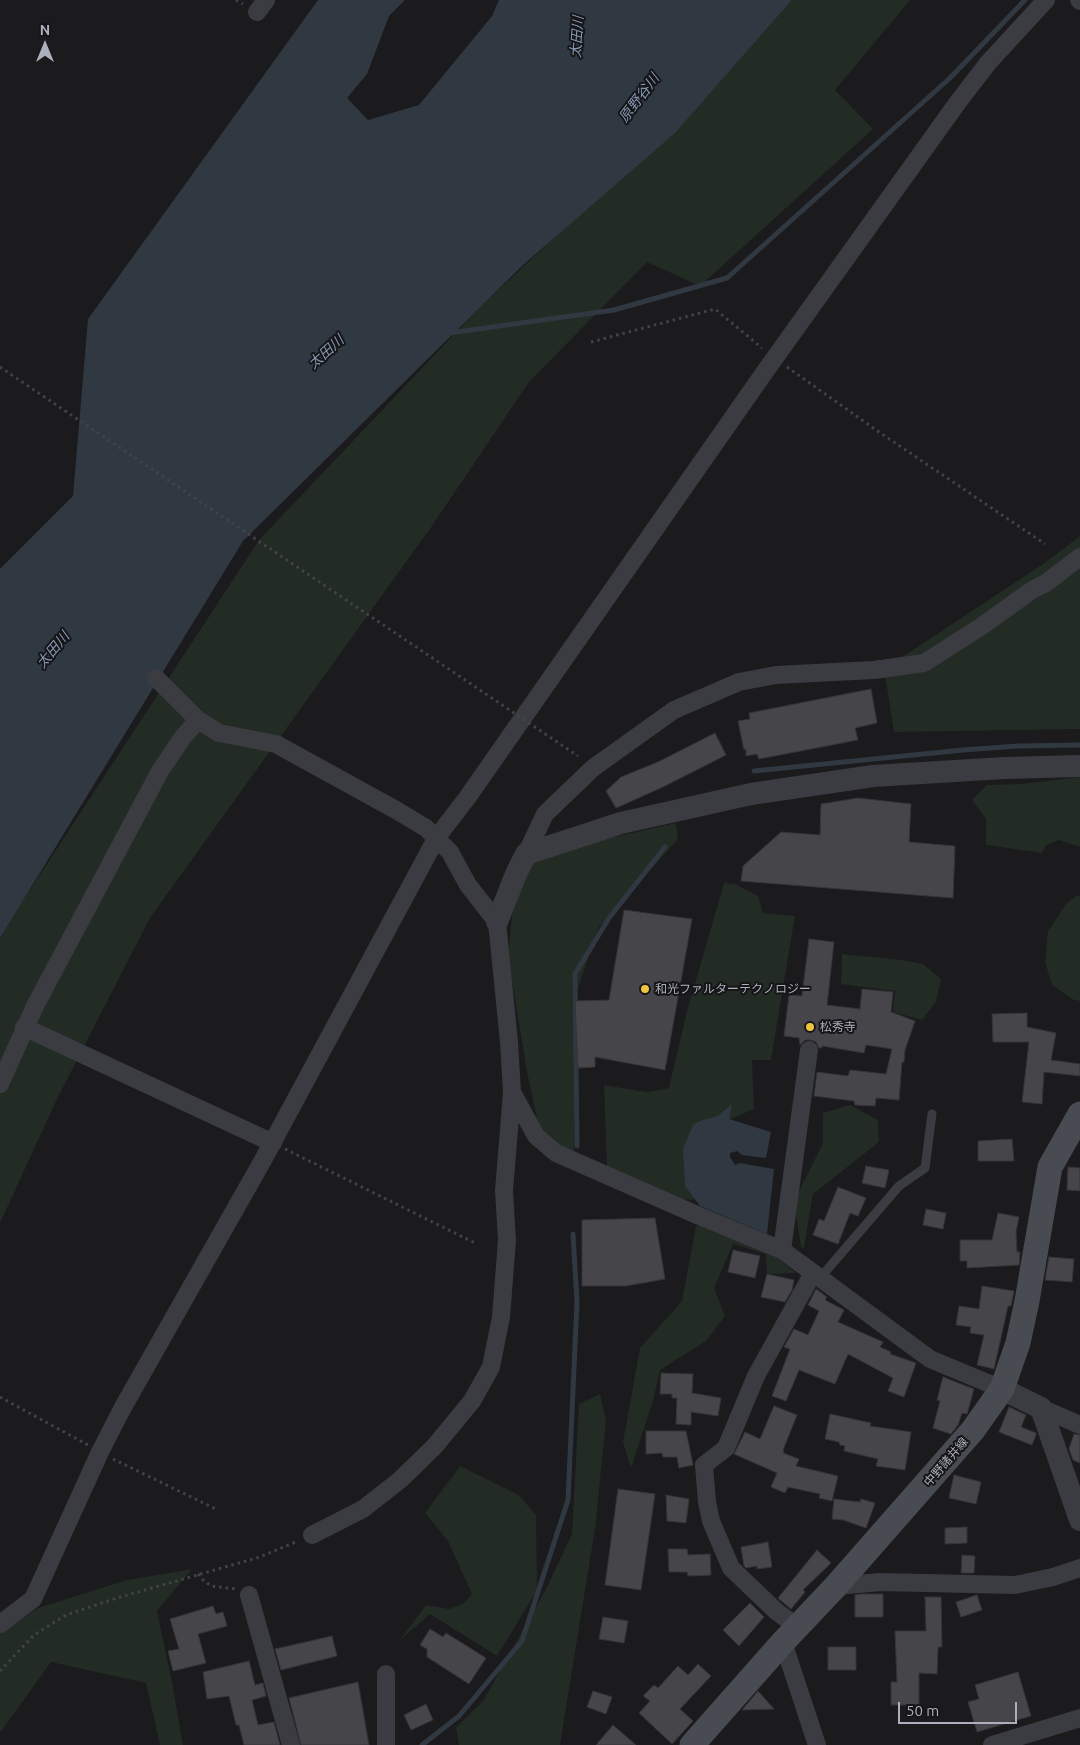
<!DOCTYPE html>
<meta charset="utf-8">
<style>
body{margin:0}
#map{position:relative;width:1080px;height:1745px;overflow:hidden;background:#1b1a1d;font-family:Ubuntu,sans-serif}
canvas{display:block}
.north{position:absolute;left:20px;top:20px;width:50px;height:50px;-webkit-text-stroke:4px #161518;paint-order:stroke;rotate:0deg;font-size:14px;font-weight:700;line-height:20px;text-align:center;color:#adb0bc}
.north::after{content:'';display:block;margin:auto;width:18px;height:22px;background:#adb0bc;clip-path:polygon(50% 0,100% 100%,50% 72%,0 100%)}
.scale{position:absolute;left:898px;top:1702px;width:119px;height:22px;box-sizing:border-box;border:2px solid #adb0bc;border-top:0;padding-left:6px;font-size:15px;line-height:18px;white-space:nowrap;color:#adb0bc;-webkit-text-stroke:4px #161518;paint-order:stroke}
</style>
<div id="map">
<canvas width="1080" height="1745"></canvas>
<div class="north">N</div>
<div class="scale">50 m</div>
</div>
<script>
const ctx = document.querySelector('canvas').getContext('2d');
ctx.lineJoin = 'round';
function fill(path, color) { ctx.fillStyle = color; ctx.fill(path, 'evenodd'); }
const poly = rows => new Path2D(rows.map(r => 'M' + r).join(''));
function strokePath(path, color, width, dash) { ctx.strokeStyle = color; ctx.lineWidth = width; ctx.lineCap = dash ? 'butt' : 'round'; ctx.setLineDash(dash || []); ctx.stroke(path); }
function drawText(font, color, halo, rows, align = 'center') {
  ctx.font = font + ' Ubuntu,"Noto Sans JP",sans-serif'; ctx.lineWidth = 4; ctx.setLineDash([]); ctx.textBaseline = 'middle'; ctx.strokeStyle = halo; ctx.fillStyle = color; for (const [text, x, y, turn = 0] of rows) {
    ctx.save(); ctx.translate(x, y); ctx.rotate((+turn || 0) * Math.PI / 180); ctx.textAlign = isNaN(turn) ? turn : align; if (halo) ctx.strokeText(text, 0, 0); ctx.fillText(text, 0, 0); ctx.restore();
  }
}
fill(poly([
 [792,0,910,0,835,90,873,129,700,286,647,262,529,382,432,526,150,918,58,1097,0,1223,0,938,20,905,259,540,479,308,709,94],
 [1080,536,1080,729,894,732,884,669,1043,564],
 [1080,777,1080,847,1059,840,1046,845,1042,853,986,845,986,819,972,800,987,785,1022,784],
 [676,823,678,839,599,927,574,999,574,1153,540,1133,527,1072,508,956,513,907,529,861,544,853],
 [724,883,735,884,758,896,763,913,795,916,771,1060,752,1060,754,1109,705,1130,692,1180,694,1200,665,1198,607,1169,604,1085,646,1092,669,1088,687,1011],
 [1077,895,1080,896,1080,1001,1074,1000,1052,985,1045,962,1048,931,1066,904],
 [842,954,902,960,923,964,941,979,936,1002,922,1020,893,1012,895,991,841,984],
 [850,1105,878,1120,879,1142,813,1194,804,1248,801,1247,794,1201,823,1143,823,1113],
 [711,1223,774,1255,796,1273,767,1274,766,1254,733,1244,714,1288,725,1316,706,1341,660,1370,653,1401,631,1468,623,1442,640,1348,682,1301,696,1226],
 [600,1394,606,1420,595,1529,560,1745,459,1745,456,1728,483,1701,546,1589,572,1534,579,1404],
 [460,1466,519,1495,536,1515,537,1590,497,1656,430,1614,400,1640,426,1605,449,1609,464,1603,472,1594,448,1541,425,1513],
 [192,1569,157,1611,172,1682,183,1745,160,1745,146,1683,51,1662,0,1733,0,1633,38,1608,127,1580]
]), '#222b24');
fill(poly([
 [318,0,405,0,389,16,367,74,347,98,368,120,419,105,492,16,499,0,792,0,675,133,522,266,243,541,0,938,0,569,73,496,88,319],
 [732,1104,729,1119,771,1132,766,1158,742,1155,737,1151,730,1153,730,1157,735,1165,740,1163,774,1169,767,1234,700,1206,685,1186,683,1149,693,1125,700,1121,718,1116]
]), '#303841');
strokePath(poly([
 [449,333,614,310,727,278,950,78,1025,0],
 [754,771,963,750,1018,746,1080,745],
 [577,1146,575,974,609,918,665,847],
 [422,1745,459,1716,522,1641,568,1500,577,1302,573,1234]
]), '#303841', 5);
const building = poly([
 [871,689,877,723,855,728,858,740,759,759,757,754,746,756,746,749,744,750,738,721,750,719,749,713,871,689],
 [715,733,726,755,663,787,616,808,606,791,621,777,658,762,715,733],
 [858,798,911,804,909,842,955,846,953,898,741,881,743,866,781,832,820,835,821,804,858,798],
 [624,910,692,919,665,1070,595,1057,595,1067,578,1068,575,1001,609,1000,624,910],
 [809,939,834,942,827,1005,860,1009,862,989,893,992,891,1012,915,1021,905,1050,904,1062,902,1062,899,1100,876,1098,875,1106,855,1105,854,1101,814,1096,817,1072,848,1076,850,1070,886,1074,892,1049,866,1045,864,1053,822,1046,822,1048,819,1048,816,1042,811,1040,805,1040,800,1045,799,1038,784,1036,789,995,802,996,809,939],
 [1027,1013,1027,1027,1056,1033,1051,1060,1080,1064,1080,1076,1044,1072,1042,1104,1022,1102,1029,1042,993,1042,992,1014,1027,1013],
 [1012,1139,1014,1161,978,1161,978,1141,1012,1139],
 [866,1166,889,1170,885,1188,862,1183,866,1166],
 [1068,1167,1080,1168,1080,1191,1067,1190,1068,1167],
 [838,1187,866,1198,858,1216,850,1213,838,1244,813,1235,819,1219,824,1221,838,1187],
 [926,1209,946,1213,943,1229,923,1225,926,1209],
 [998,1213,1019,1217,1016,1231,1017,1252,1020,1252,1019,1265,967,1268,967,1261,960,1261,960,1240,992,1240,998,1213],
 [655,1218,665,1279,626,1286,582,1286,582,1220,655,1218],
 [733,1250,760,1256,755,1278,728,1272,733,1250],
 [1049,1257,1074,1259,1072,1282,1045,1280,1049,1257],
 [767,1274,794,1280,792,1290,785,1302,761,1297,767,1274],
 [982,1286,1014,1291,1011,1306,1008,1306,994,1369,977,1365,984,1335,970,1333,971,1327,956,1325,959,1306,979,1309,982,1286],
 [816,1289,827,1297,825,1300,844,1310,838,1322,883,1342,880,1347,891,1352,890,1354,916,1363,904,1397,888,1391,893,1378,848,1354,835,1384,799,1370,786,1401,772,1396,790,1349,784,1347,794,1329,808,1335,819,1311,808,1305,816,1289],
 [661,1373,693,1374,692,1393,721,1398,718,1416,691,1412,691,1425,676,1424,677,1398,672,1398,672,1394,660,1394,661,1373],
 [943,1377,974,1389,967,1414,962,1413,958,1425,951,1434,933,1428,940,1401,937,1400,943,1377],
 [774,1406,797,1415,783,1450,784,1451,783,1453,799,1459,796,1466,838,1476,832,1501,819,1498,820,1494,788,1487,785,1493,771,1487,777,1473,734,1454,745,1432,760,1439,774,1406],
 [1009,1407,1026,1415,1021,1427,1036,1433,1036,1435,1032,1445,999,1432,1009,1407],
 [830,1414,871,1423,870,1426,911,1432,905,1470,876,1466,878,1459,844,1451,845,1446,840,1445,839,1442,825,1439,830,1414],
 [646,1431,686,1431,693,1465,679,1468,677,1457,663,1457,662,1453,646,1454,646,1431],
 [1074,1434,1080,1435,1080,1463,1073,1460,1069,1449,1074,1434],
 [954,1475,981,1482,976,1504,949,1498,954,1475],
 [618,1489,655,1494,641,1590,605,1585,618,1489],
 [666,1495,689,1499,686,1523,667,1521,666,1495],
 [834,1499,860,1502,861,1499,875,1503,866,1528,843,1520,832,1519,834,1499],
 [967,1527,967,1543,945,1544,945,1528,967,1527],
 [768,1542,772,1567,757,1569,757,1566,746,1568,744,1566,741,1547,768,1542],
 [668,1549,687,1549,688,1555,710,1554,711,1575,688,1576,687,1572,669,1572,668,1549],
 [817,1550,831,1563,803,1590,805,1592,791,1609,778,1598,817,1550],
 [962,1555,975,1556,974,1573,961,1573,962,1555],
 [861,1594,883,1594,883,1617,855,1617,855,1595,861,1594],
 [977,1595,982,1610,961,1617,956,1602,977,1595],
 [925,1597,941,1597,942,1647,938,1647,937,1674,919,1673,919,1705,891,1705,891,1682,897,1682,895,1631,926,1631,925,1597],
 [750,1603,764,1617,739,1646,723,1630,750,1603],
 [213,1606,216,1614,223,1612,227,1626,198,1634,206,1663,173,1671,168,1651,179,1649,170,1619,213,1606],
 [603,1617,628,1621,624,1643,599,1639,603,1617],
 [430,1629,443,1637,446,1633,486,1658,469,1684,427,1657,427,1649,420,1645,430,1629],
 [332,1636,337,1656,281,1670,275,1649,332,1636],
 [828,1647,856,1647,856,1670,828,1670,828,1647],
 [249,1661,255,1685,263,1683,266,1696,252,1700,258,1725,274,1722,280,1745,244,1745,239,1725,236,1725,229,1696,207,1699,203,1672,249,1661],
 [698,1664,711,1676,680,1709,693,1721,672,1744,639,1713,650,1701,643,1696,654,1685,658,1688,678,1666,688,1675,698,1664],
 [1018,1672,1031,1716,977,1732,968,1702,979,1699,975,1685,1018,1672],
 [358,1682,369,1745,301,1745,289,1698,358,1682],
 [593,1691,612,1697,606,1714,587,1707,593,1691],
 [758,1691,774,1709,742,1710,758,1691],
 [426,1704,433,1720,411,1730,404,1715,426,1704],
 [613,1725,636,1745,596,1745,613,1725]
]);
fill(building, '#45454a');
strokePath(building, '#353439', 1);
strokePath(poly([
 [236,0,243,4],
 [591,342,715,309,762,348],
 [787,367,879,432,1045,544],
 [285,1149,475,1243],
 [0,1397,88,1445],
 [113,1459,218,1510],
 [198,1574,203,1580,211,1586,236,1589],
 [0,1671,34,1635,66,1615,117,1598,260,1557,298,1541]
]), '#414349', 3, [2.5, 4]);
strokePath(poly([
 [820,1278,899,1186,925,1168,932,1114]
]), '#3b3c42', 9);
strokePath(poly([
 [1079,0,1080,1],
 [257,12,266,0],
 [156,678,198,720,219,733,276,744,396,810,426,828,450,852,468,885,497,922,509,1042,512,1092,504,1191,507,1240,501,1317,491,1367,472,1401,434,1447,400,1480,363,1509,312,1535],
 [526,854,545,814,593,768,674,710,739,682,776,675,874,670,924,663,982,626,1032,590,1046,583,1080,557],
 [24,1027,273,1143],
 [0,1084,35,1006,160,771,183,737,198,720],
 [512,1092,536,1136,556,1153,697,1215,782,1250,930,1359,1002,1389],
 [782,1250,809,1050],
 [1041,1408,1080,1425],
 [836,1586,880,1582,1015,1585,1053,1577,1080,1568],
 [249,1595,291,1745],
 [0,1624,33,1599,100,1452,122,1409,263,1160,437,837,467,798,764,373,958,102,988,63,1046,0],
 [798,1627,777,1612,731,1568,711,1521,707,1502,704,1465,726,1448,756,1376,813,1273],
 [783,1642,817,1745],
 [386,1674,386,1745],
 [992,1745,1080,1718]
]), '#3b3c42', 18);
strokePath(poly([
 [497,922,516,874,526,854,621,823,751,794,873,776,1004,768,1080,766],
 [1002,1389,1041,1408,1080,1520]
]), '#3b3c42', 22);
strokePath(poly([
 [692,1745,783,1642,836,1586,973,1430,1002,1389,1018,1343,1027,1301,1050,1167,1080,1114]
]), '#494b52', 25);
strokePath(poly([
 [0,367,578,756]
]), '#414349', 3, [2.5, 4]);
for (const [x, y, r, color] of [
 [645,989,5,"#eec541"],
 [810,1027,5,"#eec541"]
]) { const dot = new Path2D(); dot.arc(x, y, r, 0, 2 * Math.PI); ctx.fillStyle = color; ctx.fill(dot); strokePath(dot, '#161518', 2); }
drawText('12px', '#adb0bc', '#161518', [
 ["和光ファルターテクノロジー",655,989],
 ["松秀寺",820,1027]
], 'left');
drawText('12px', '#adb0bc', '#161518', [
 ["中野諸井線",946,1462,-49]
]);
drawText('italic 14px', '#869ab5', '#161518', [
 ["太田川",577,37,-86],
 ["原野谷川",639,98,-53],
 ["太田川",326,352,-42],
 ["太田川",53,650,-50]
]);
</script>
